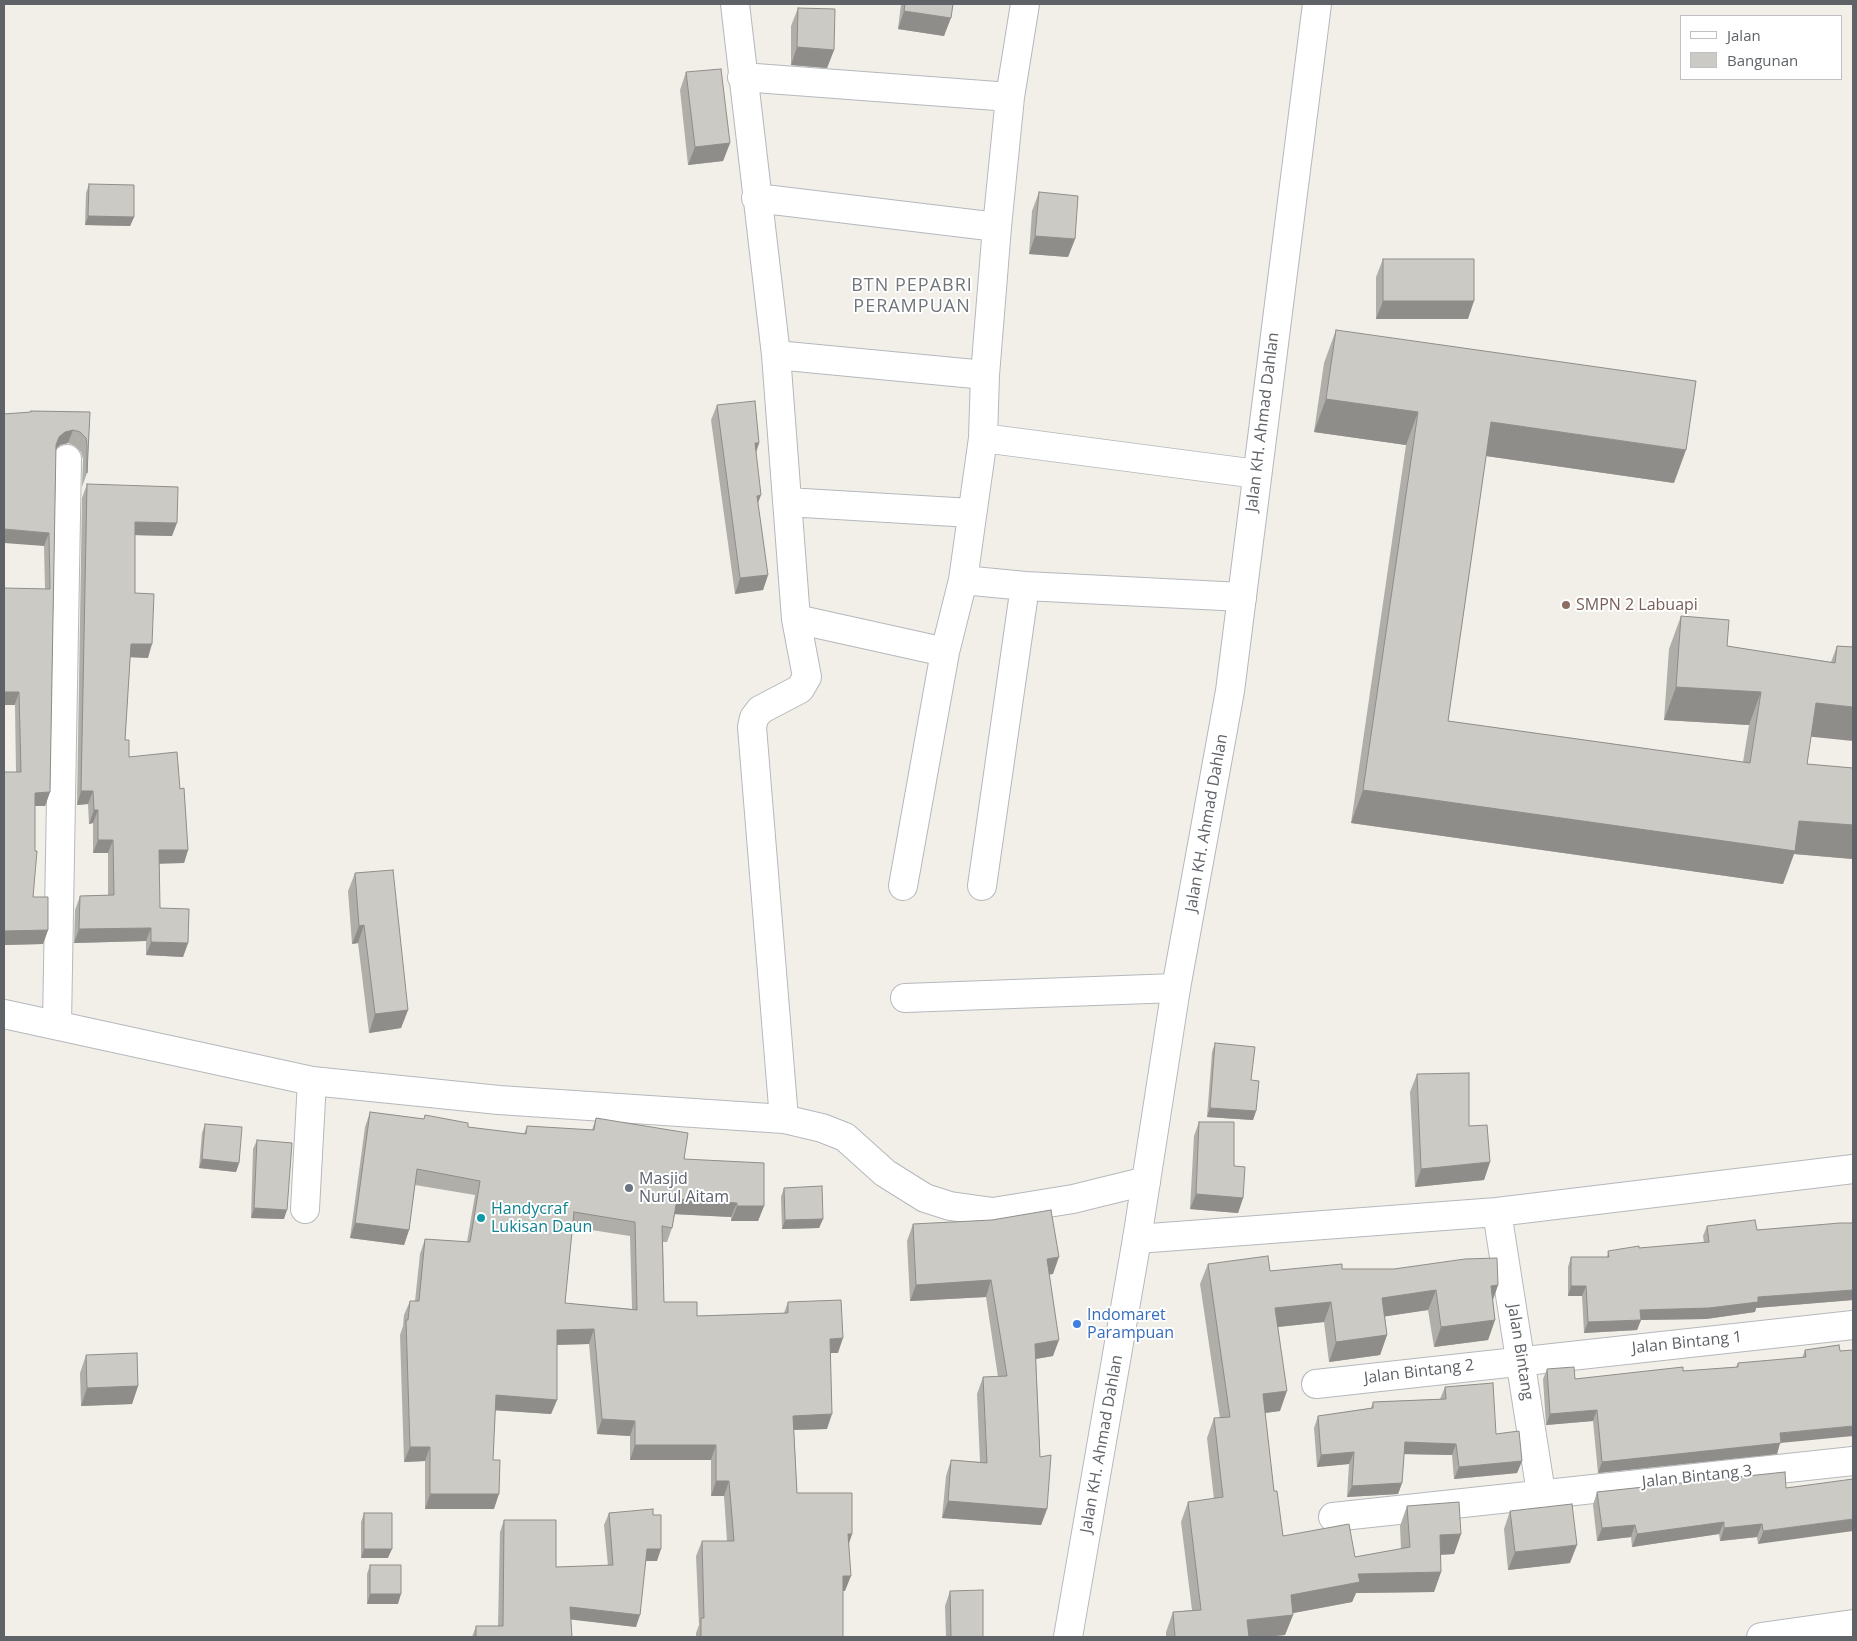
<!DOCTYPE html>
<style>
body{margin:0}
#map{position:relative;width:1857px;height:1641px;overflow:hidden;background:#f1efe8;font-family:"Open Sans",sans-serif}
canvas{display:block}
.frame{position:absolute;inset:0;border:5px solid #5f6368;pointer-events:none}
.legend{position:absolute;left:1680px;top:15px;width:162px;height:65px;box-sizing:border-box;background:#fff;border:1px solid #bfc1c3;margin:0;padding:6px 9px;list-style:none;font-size:15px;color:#5f6368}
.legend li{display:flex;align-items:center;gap:10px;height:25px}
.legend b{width:25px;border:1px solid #bfc1c3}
</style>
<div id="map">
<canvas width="1857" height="1641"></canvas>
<div class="frame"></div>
<ul class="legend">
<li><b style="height:6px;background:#fff"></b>Jalan</li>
<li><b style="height:14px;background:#cccac5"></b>Bangunan</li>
</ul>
</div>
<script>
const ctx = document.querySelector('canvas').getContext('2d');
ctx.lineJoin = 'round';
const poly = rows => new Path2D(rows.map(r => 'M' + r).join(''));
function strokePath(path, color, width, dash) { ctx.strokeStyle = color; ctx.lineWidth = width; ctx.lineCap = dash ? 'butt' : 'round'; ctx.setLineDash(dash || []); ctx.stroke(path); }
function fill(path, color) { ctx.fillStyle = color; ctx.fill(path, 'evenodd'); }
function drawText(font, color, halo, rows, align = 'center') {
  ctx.font = font + ' "Open Sans",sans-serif'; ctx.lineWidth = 4; ctx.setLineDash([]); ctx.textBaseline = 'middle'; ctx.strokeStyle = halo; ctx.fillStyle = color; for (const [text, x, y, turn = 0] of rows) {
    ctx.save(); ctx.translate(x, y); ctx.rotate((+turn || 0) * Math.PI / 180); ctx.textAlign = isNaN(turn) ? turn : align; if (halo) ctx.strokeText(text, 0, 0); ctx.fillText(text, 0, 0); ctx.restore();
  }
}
const minor = poly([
 [735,4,776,355,796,619,807,677,800,689,760,710,754,718,752,727,784,1119],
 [1025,4,1010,97,997,227,985,375,983,438,963,580,1025,586,1242,597],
 [742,77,1010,97],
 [756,198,997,227],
 [776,355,985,375],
 [983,438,1257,474],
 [787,502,971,513],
 [796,619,945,652],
 [903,886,945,652,963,580],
 [982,886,1025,586],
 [905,998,1176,988],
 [4,1014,312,1081,499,1100,784,1119,822,1128,845,1137,885,1173,925,1198,950,1206,993,1212,1073,1199,1146,1181],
 [57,1024,67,459],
 [305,1209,312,1081],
 [1497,1212,1541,1493],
 [1137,1239,1497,1212,1853,1169],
 [1316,1384,1853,1325],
 [1333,1517,1853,1461],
 [1761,1637,1853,1624]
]);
const tertiary = poly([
 [1068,1637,1137,1239,1176,988,1230,691,1317,4]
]);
strokePath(minor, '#b5b8bc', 30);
strokePath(tertiary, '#b5b8bc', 30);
strokePath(minor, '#fff', 28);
strokePath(tertiary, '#fff', 28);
fill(poly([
 [901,4,953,4,944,36,898,29],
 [798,8,834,50,827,68,791,65,791,26],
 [686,72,730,143,723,161,688,165,680,90],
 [89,184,134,217,130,226,85,225,86,193],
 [1039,192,1075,239,1068,257,1029,254,1032,211],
 [1383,259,1468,319,1376,319,1376,277],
 [1336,330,1674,483,1486,456,1448,721,1743,762,1749,725,1664,720,1669,649,1681,616,1727,646,1831,662,1837,646,1853,647,1811,737,1807,764,1853,768,1853,859,1794,854,1783,884,1351,823,1406,445,1314,432,1324,363],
 [717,405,759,443,756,453,758,504,768,575,763,590,735,594,711,420],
 [31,411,90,412,87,473,82,487,83,459,81,452,75,446,68,443,60,445,56,448,50,792,45,806,35,806,33,897,48,930,43,944,4,945,4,772,16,772,15,705,45,589,44,546,31,412],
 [87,484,172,536,135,535,135,593,148,658,130,657,125,740,129,757,180,789,188,850,184,863,159,863,160,908,188,943,183,957,146,955,146,941,74,943,75,910,80,896,108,895,108,853,93,853,93,823,89,824,88,804,77,805,82,498],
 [355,873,408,1010,401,1028,369,1033,358,943,352,944,348,891],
 [1215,1043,1251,1080,1256,1111,1253,1120,1207,1117,1212,1052],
 [1417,1074,1490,1162,1484,1180,1415,1187,1410,1092],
 [370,1112,424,1119,425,1115,468,1127,524,1134,527,1126,592,1130,596,1118,684,1159,764,1206,758,1221,731,1221,731,1217,675,1214,672,1228,667,1242,663,1242,664,1302,697,1316,784,1313,788,1302,838,1353,831,1353,827,1429,794,1430,797,1493,852,1534,849,1544,845,1591,843,1591,843,1637,696,1637,696,1633,699,1625,696,1556,702,1541,727,1541,724,1496,711,1496,711,1460,630,1460,630,1436,597,1434,589,1344,557,1345,557,1400,551,1414,495,1410,493,1460,494,1509,425,1509,425,1461,404,1462,400,1335,403,1326,404,1315,410,1301,415,1301,420,1254,425,1239,467,1242,475,1195,415,1185,409,1230,404,1245,350,1238,365,1127],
 [572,1227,630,1236,632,1309,565,1303],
 [1199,1122,1234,1166,1243,1198,1238,1213,1190,1209,1194,1136],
 [205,1124,239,1163,236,1172,199,1168,202,1133],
 [257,1140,284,1219,251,1218,253,1149],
 [784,1188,823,1219,819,1228,782,1229,781,1197],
 [1853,1223,1853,1300,1756,1308,1755,1312,1706,1319,1641,1320,1637,1330,1584,1333,1582,1296,1568,1296,1568,1267,1571,1257,1607,1257,1608,1251,1704,1243,1703,1236,1707,1226,1757,1230],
 [913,1224,1053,1274,1049,1274,1053,1356,1036,1359,1040,1457,1047,1509,1041,1525,942,1518,946,1476,951,1460,980,1462,977,1394,983,1377,998,1377,986,1297,910,1301,907,1241],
 [1208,1264,1270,1271,1342,1269,1498,1285,1493,1300,1495,1320,1488,1340,1434,1347,1428,1310,1385,1316,1387,1335,1380,1355,1329,1362,1324,1322,1278,1327,1280,1411,1265,1413,1274,1491,1283,1536,1355,1557,1401,1549,1400,1526,1407,1506,1461,1534,1454,1554,1441,1555,1441,1572,1434,1592,1356,1593,1352,1602,1293,1613,1293,1615,1285,1635,1265,1637,1166,1637,1166,1632,1173,1612,1192,1610,1181,1522,1188,1502,1214,1499,1207,1438,1214,1418,1220,1418,1200,1284],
 [1839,1345,1780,1443,1777,1454,1598,1473,1593,1421,1546,1425,1543,1379,1547,1369,1575,1379,1736,1367,1738,1363,1802,1358,1805,1350],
 [86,1355,138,1386,132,1404,81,1406,80,1373],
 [1445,1387,1496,1434,1522,1461,1517,1473,1454,1479,1452,1455,1404,1454,1402,1483,1398,1494,1347,1497,1349,1464,1317,1467,1314,1428,1318,1416,1371,1408,1373,1402,1440,1399],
 [1785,1472,1758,1544,1757,1537,1720,1541,1719,1534,1632,1547,1631,1537,1597,1541,1593,1505,1597,1492],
 [1510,1511,1570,1563,1508,1570,1504,1529],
 [364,1513,388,1558,361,1558,361,1522],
 [609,1513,653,1515,657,1561,646,1561,636,1627,571,1619,572,1637,472,1637,476,1626,498,1626,500,1532,504,1520,556,1567,608,1566,604,1525],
 [370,1565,398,1604,367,1604,367,1574],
 [950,1591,983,1637,946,1637,945,1606]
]), '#afaea9');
fill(poly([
 [904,11,951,18,944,36,898,29],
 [797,47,834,50,827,68,791,65],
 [730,143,723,161,688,165,695,147],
 [88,216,134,217,130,226,85,225],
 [1035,236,1075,239,1068,257,1029,254],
 [1383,301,1474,301,1468,319,1376,319],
 [1326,399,1418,412,1406,445,1314,432],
 [1491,422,1686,450,1674,483,1479,455],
 [73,430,68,443,60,445,54,451,59,437,65,432],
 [755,443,759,443,754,458],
 [761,495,755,511,757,496],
 [135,522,177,523,172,536,130,535],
 [4,529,49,533,44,546,4,543],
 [768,575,763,590,735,594,740,578],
 [131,644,152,644,148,658,126,657],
 [1676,687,1761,692,1749,725,1664,720],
 [4,692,19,692,15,705,4,705],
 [1816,703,1853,707,1853,741,1804,736],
 [1363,790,1853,825,1853,859,1794,854,1783,884,1351,823],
 [81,791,93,791,88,804,77,805],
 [50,792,45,806,30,806,35,793],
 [94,810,98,810,93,823,89,824],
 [98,840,113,840,108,853,93,853],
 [159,850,188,850,184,863,154,864],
 [364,925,358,943,352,944,359,926],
 [151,928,146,941,74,943,79,929],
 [48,930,43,944,4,945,4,931],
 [151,942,188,943,183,957,146,955],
 [408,1010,401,1028,369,1033,375,1014],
 [1210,1108,1256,1111,1253,1120,1207,1117],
 [202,1159,239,1163,236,1172,199,1168],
 [1490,1162,1484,1180,1415,1187,1421,1169],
 [1196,1194,1243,1198,1238,1213,1190,1209],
 [677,1199,737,1203,731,1217,672,1214],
 [737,1206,764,1206,758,1221,731,1221],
 [254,1208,287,1210,284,1219,251,1218],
 [823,1219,819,1228,782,1229,785,1220],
 [355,1223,409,1230,404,1245,350,1238],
 [1059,1257,1053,1274,1041,1276,1047,1259],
 [991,1280,986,1297,910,1301,916,1285],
 [1498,1285,1491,1305,1491,1286],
 [1571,1286,1586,1286,1582,1296,1568,1296],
 [1436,1290,1428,1310,1375,1318,1382,1298],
 [1853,1290,1853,1300,1756,1308,1755,1312,1706,1319,1637,1320,1640,1310,1758,1297],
 [1331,1302,1324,1322,1268,1328,1275,1308],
 [1495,1320,1488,1340,1434,1347,1441,1327],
 [1641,1320,1637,1330,1584,1333,1588,1322],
 [594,1329,589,1344,551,1345,557,1330],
 [1387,1335,1380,1355,1329,1362,1336,1342],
 [843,1338,838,1353,825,1353,830,1339],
 [1059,1340,1053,1356,1029,1360,1035,1344],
 [138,1386,132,1404,81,1406,87,1388],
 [1287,1391,1280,1411,1256,1414,1263,1394],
 [496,1395,557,1400,551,1414,490,1410],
 [1597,1410,1593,1421,1546,1425,1550,1414],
 [832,1414,827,1429,788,1430,793,1416],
 [602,1419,635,1421,630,1436,597,1434],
 [1853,1426,1853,1436,1780,1443,1777,1454,1598,1473,1602,1462,1780,1433],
 [1405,1442,1456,1444,1452,1455,1401,1454],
 [635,1445,716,1445,711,1460,630,1460],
 [410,1447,430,1447,425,1461,404,1462],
 [1354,1452,1349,1464,1317,1467,1321,1455],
 [1522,1461,1517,1473,1454,1479,1459,1467],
 [716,1481,729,1481,724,1496,711,1496],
 [1402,1483,1398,1494,1347,1497,1352,1486],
 [430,1494,499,1494,494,1509,425,1509],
 [948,1501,1047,1509,1041,1525,942,1518],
 [1853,1519,1853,1531,1758,1544,1763,1531],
 [1724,1522,1719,1534,1632,1547,1637,1534],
 [1762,1524,1757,1537,1720,1541,1724,1528],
 [1635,1525,1631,1537,1597,1541,1602,1528],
 [848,1534,852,1534,847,1548],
 [1461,1534,1454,1554,1433,1555,1440,1535],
 [1577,1545,1570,1563,1508,1570,1515,1552],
 [364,1549,392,1549,388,1558,361,1558],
 [647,1549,661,1549,657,1561,643,1561],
 [1441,1572,1434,1592,1356,1593,1352,1602,1283,1615,1291,1595,1358,1574],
 [843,1576,851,1576,845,1591,838,1591],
 [370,1594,401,1594,398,1604,367,1604],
 [570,1607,640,1615,636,1627,566,1619],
 [1293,1615,1285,1635,1265,1637,1241,1637,1247,1620]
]), '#8f8d8a');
const building = poly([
 [905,4,953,4,951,18,904,11,905,4],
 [798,8,835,9,834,50,797,47,798,8],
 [721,69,730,143,695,147,686,72,721,69],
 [89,184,134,185,134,217,88,216,89,184],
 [1039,192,1078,196,1075,239,1035,236,1039,192],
 [1383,259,1474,259,1474,301,1383,301,1383,259],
 [1336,330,1696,381,1686,450,1491,422,1448,721,1750,763,1761,692,1676,687,1681,616,1729,620,1727,646,1835,663,1837,646,1853,647,1853,707,1816,703,1807,764,1853,768,1853,825,1799,821,1795,851,1363,790,1418,412,1326,399,1336,330],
 [755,401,759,443,755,443,761,495,757,496,768,575,740,578,717,405,755,401],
 [31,411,90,412,87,473,87,445,86,438,80,432,73,430,65,432,59,437,56,445,50,792,35,793,35,851,37,851,33,897,48,897,48,930,4,931,4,772,21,772,19,692,4,692,4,588,50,589,49,533,4,529,4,414,31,412,31,411],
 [87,484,178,487,177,523,135,522,135,593,154,594,152,644,131,644,125,740,129,740,129,757,177,752,180,789,184,788,188,850,159,850,160,908,189,909,188,943,151,942,151,928,79,929,80,896,114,895,113,840,98,840,98,810,94,810,93,791,81,791,87,484],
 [393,870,408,1010,375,1014,364,925,359,926,355,873,393,870],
 [1215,1043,1255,1047,1251,1080,1259,1081,1256,1111,1210,1108,1215,1043],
 [1469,1073,1469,1126,1487,1125,1490,1162,1421,1169,1417,1074,1469,1073],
 [370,1112,424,1119,425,1115,468,1123,468,1127,526,1134,527,1126,594,1130,596,1118,688,1133,684,1159,764,1163,764,1206,737,1206,737,1203,677,1199,672,1228,662,1226,664,1302,697,1302,697,1316,788,1313,788,1302,841,1300,843,1338,830,1339,832,1414,793,1416,797,1493,852,1493,852,1534,848,1534,851,1576,843,1576,843,1637,701,1637,701,1618,704,1618,702,1541,734,1541,729,1481,716,1481,716,1445,635,1445,635,1421,602,1419,594,1329,557,1330,557,1400,496,1395,493,1460,500,1460,499,1494,430,1494,430,1447,410,1447,406,1320,408,1320,410,1301,419,1301,425,1239,470,1242,480,1181,417,1169,409,1230,355,1223,370,1112],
 [574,1212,635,1222,637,1310,565,1303,574,1212],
 [1199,1122,1234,1122,1234,1166,1245,1167,1243,1198,1196,1194,1199,1122],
 [205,1124,242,1127,239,1163,202,1159,205,1124],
 [257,1140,292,1143,287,1210,254,1208,257,1140],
 [822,1186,823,1219,785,1220,784,1188,822,1186],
 [1051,1210,1059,1257,1047,1259,1059,1340,1035,1344,1040,1457,1051,1455,1047,1509,948,1501,951,1460,987,1463,983,1377,1007,1376,991,1280,916,1285,913,1224,992,1220,1051,1210],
 [1755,1220,1757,1230,1840,1223,1853,1223,1853,1290,1758,1297,1758,1302,1709,1308,1640,1310,1641,1320,1588,1322,1586,1286,1571,1286,1571,1257,1609,1257,1608,1251,1639,1246,1639,1248,1709,1242,1707,1226,1755,1220],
 [1268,1256,1270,1271,1342,1264,1342,1269,1394,1269,1465,1259,1497,1258,1498,1285,1491,1286,1495,1320,1441,1327,1436,1290,1382,1298,1387,1335,1336,1342,1331,1302,1275,1308,1287,1391,1263,1394,1274,1491,1277,1491,1283,1536,1349,1524,1355,1557,1410,1547,1407,1506,1459,1502,1461,1534,1440,1535,1441,1572,1358,1574,1360,1582,1291,1595,1293,1615,1247,1620,1249,1637,1175,1637,1173,1612,1201,1610,1188,1502,1223,1497,1214,1418,1230,1417,1208,1264,1268,1256],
 [1839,1345,1840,1351,1853,1350,1853,1426,1780,1433,1781,1443,1602,1462,1597,1410,1550,1414,1547,1369,1574,1367,1575,1379,1683,1367,1683,1371,1738,1367,1738,1363,1806,1357,1805,1350,1839,1345],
 [137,1353,138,1386,87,1388,86,1355,137,1353],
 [1493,1383,1496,1434,1519,1431,1522,1461,1459,1467,1456,1444,1405,1442,1402,1483,1352,1486,1354,1452,1321,1455,1318,1416,1373,1408,1373,1402,1446,1399,1445,1387,1493,1383],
 [1785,1472,1786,1488,1853,1479,1853,1519,1763,1531,1762,1524,1724,1528,1724,1522,1637,1534,1635,1525,1602,1528,1597,1492,1785,1472],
 [1572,1504,1577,1545,1515,1552,1510,1511,1572,1504],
 [653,1509,653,1515,661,1515,661,1549,647,1549,640,1615,570,1607,572,1637,476,1637,476,1626,503,1626,504,1520,556,1520,556,1567,613,1565,609,1513,653,1509],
 [364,1513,392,1513,392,1549,364,1549,364,1513],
 [370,1565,401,1565,401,1594,370,1594,370,1565],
 [983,1590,983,1637,951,1637,950,1591,983,1590]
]);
fill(building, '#cccac5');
strokePath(building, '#8f8d8a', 1);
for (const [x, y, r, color] of [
 [1566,605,5,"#8d6e63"],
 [629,1188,5,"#6b7280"],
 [481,1218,5,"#0f9aa8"],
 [1077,1324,5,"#3f7fe0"]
]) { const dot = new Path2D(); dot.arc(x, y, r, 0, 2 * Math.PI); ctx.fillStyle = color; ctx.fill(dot); strokePath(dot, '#fff', 2); }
drawText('16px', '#5f6368', '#fff', [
 ["Jalan KH. Ahmad Dahlan",1263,422,-83],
 ["Jalan KH. Ahmad Dahlan",1207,823,-80],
 ["Jalan Bintang 1",1687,1343,-6],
 ["Jalan Bintang",1520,1352,81],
 ["Jalan Bintang 2",1419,1372,-7],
 ["Jalan KH. Ahmad Dahlan",1102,1444,-80],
 ["Jalan Bintang 3",1697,1477,-6]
]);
drawText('16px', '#785e54', '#fff', [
 ["SMPN 2 Labuapi",1576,605]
], 'left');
drawText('16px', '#5b616d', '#fff', [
 ["Masjid",639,1179],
 ["Nurul Aitam",639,1197]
], 'left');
drawText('16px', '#0d838f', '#fff', [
 ["Handycraf",491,1209],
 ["Lukisan Daun",491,1227]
], 'left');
drawText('16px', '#366cbe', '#fff', [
 ["Indomaret",1087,1315],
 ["Parampuan",1087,1333]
], 'left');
ctx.letterSpacing = '1px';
drawText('18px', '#70757a', '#fff', [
 ["BTN PEPABRI",912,286],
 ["PERAMPUAN",912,307]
]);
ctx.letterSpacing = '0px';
</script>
